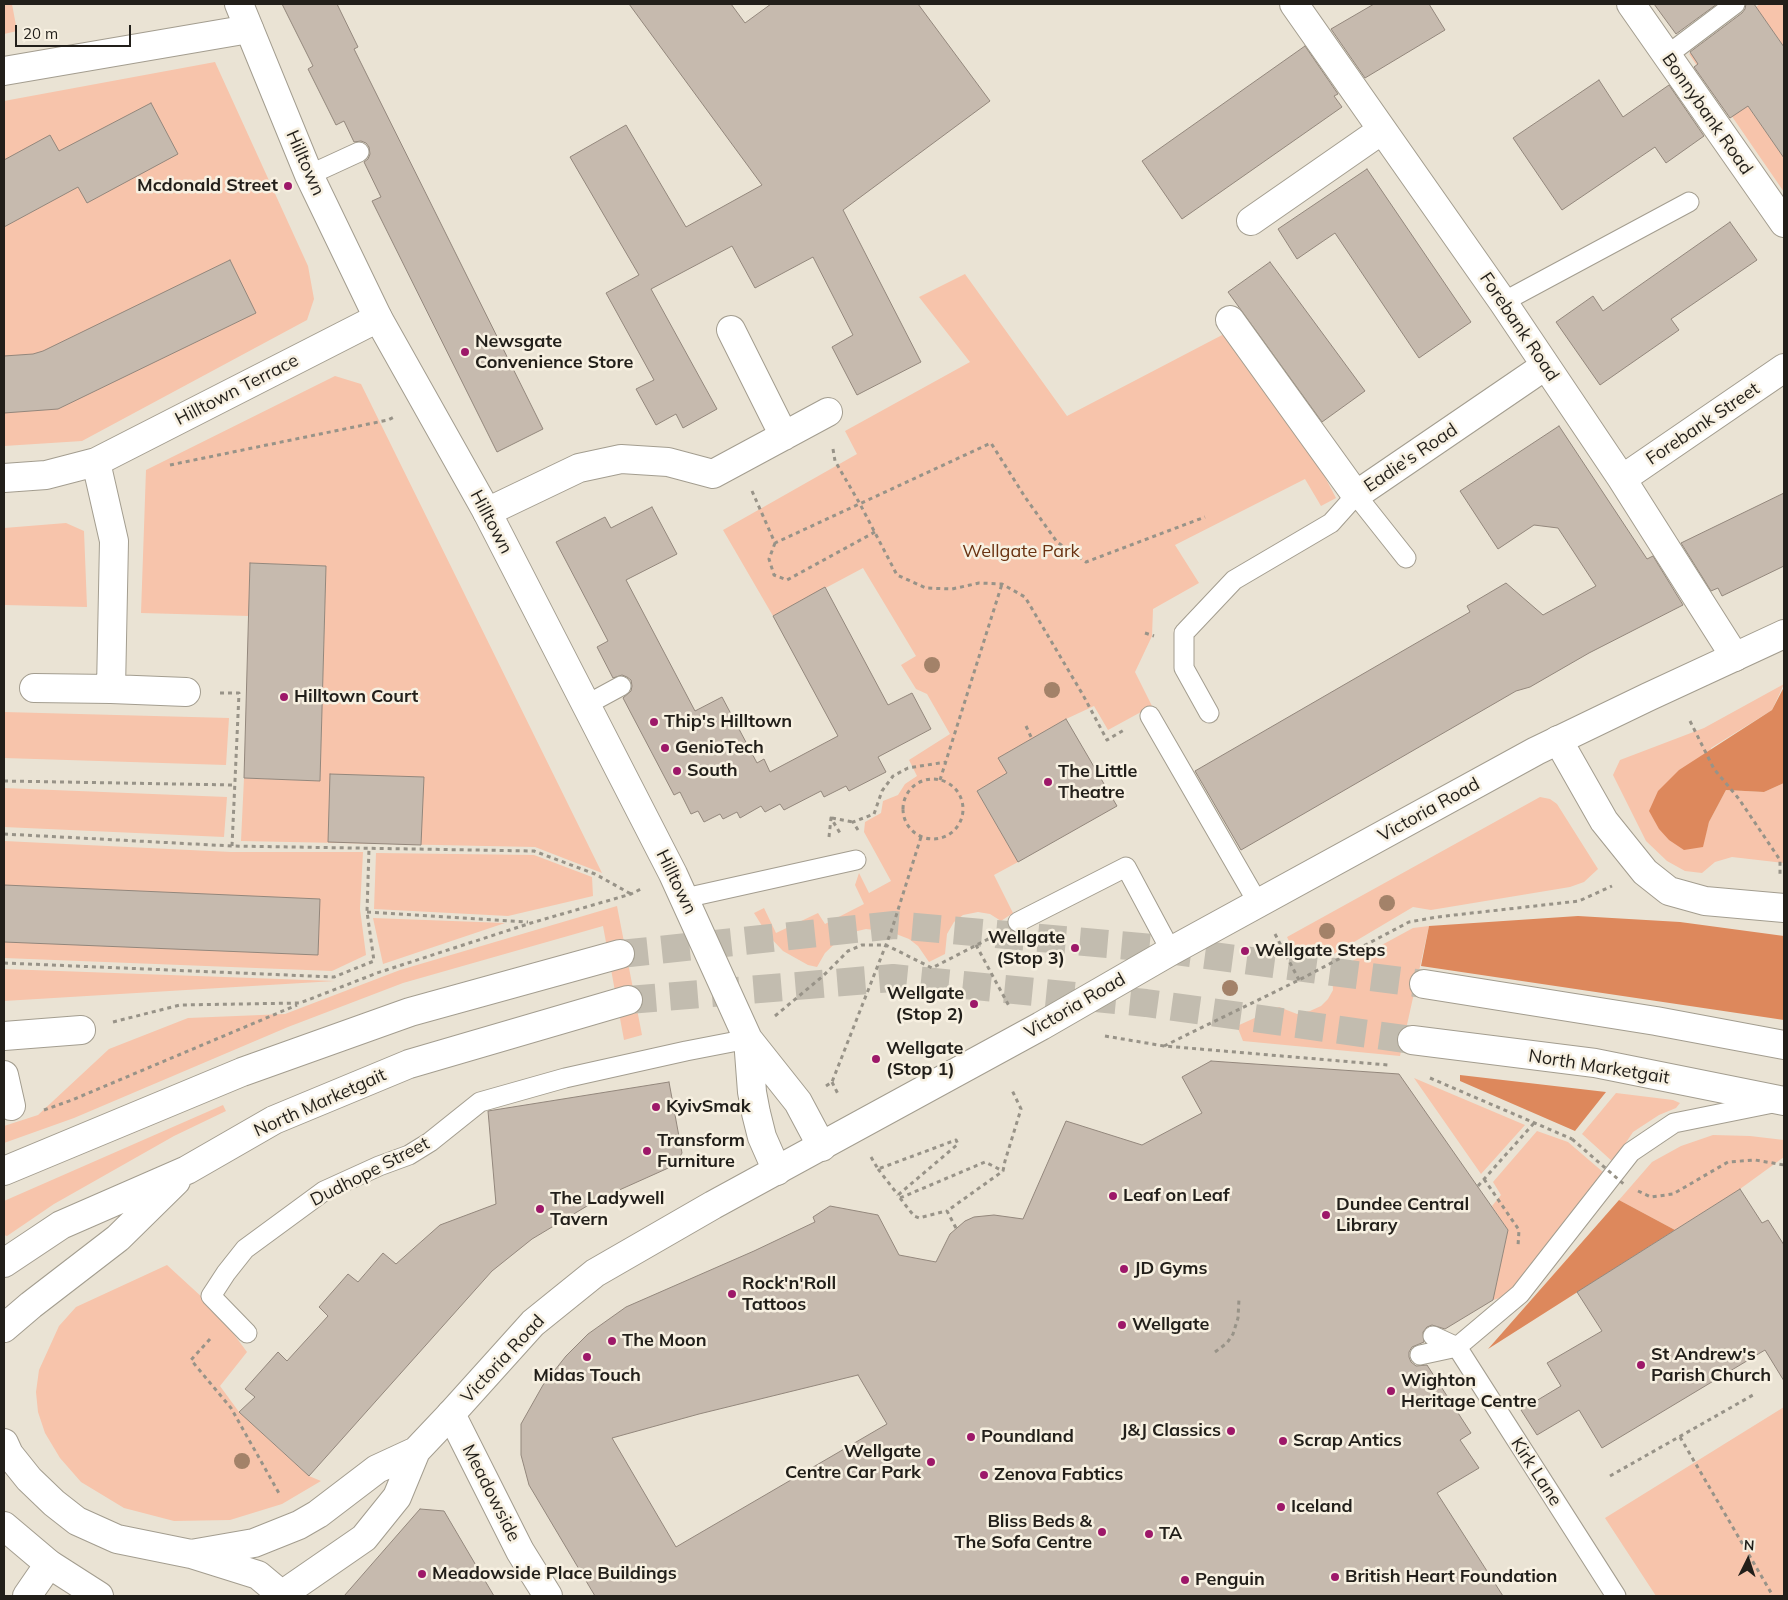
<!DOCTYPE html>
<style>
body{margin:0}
#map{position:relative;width:1788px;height:1600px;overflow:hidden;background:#eae3d4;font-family:Mulish,sans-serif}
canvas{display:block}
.frame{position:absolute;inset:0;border:5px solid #221f1a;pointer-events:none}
.north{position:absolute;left:1723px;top:1535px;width:50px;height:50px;-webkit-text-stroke:4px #f7f0e1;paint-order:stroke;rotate:4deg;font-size:14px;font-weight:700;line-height:20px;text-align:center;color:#221f1a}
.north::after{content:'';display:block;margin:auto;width:18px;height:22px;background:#221f1a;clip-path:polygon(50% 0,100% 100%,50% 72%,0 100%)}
.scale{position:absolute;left:15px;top:25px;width:116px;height:22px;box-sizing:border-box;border:2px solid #221f1a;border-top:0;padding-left:6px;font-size:15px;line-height:18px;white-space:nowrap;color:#221f1a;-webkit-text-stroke:4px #f7f0e1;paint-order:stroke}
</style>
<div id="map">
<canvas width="1788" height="1600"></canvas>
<div class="frame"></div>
<div class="north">N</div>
<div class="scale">20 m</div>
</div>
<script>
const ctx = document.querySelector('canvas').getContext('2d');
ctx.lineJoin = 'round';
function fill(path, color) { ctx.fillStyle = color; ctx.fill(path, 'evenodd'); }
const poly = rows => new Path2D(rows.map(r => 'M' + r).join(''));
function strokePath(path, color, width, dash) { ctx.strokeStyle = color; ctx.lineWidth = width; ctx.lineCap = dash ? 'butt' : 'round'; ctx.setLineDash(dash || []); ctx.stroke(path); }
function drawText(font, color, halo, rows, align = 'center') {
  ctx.font = font + ' Mulish,sans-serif'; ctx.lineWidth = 5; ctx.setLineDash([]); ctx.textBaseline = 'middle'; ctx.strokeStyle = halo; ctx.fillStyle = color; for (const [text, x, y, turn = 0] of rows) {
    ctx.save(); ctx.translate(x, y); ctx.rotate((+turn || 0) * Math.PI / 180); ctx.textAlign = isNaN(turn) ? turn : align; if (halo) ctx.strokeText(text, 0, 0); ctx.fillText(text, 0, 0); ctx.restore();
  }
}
fill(poly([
 [4,4,12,4,17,31,4,34],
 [1760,4,1784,4,1784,47,1756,7],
 [1704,43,1784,158,1784,192,1689,54],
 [215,62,308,266,314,299,307,320,82,441,4,446,4,101],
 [965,274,1067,416,1226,333,1315,458,1336,498,1321,506,1305,479,1175,545,1199,583,1153,609,1152,636,1135,672,1152,706,1108,730,1094,706,1066,719,999,758,1007,773,977,791,1018,862,994,875,1013,913,1001,921,990,914,978,912,963,915,954,922,947,934,945,954,929,962,918,946,909,939,891,932,866,929,845,934,825,953,817,967,808,965,783,951,767,934,754,913,764,908,776,933,818,913,825,924,864,904,855,885,859,873,869,893,891,881,864,832,865,822,881,813,883,801,898,795,905,784,917,776,909,760,950,734,927,694,916,689,901,665,916,656,863,568,773,616,723,530,857,454,845,431,970,362,919,297],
 [335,376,361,384,602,873,535,847,241,841,244,778,320,781,326,566,250,563,249,616,141,613,146,470],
 [66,523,84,531,87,607,4,605,4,528],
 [1784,684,1772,710,1711,748,1702,847,1709,822,1726,790,1764,792,1784,783,1784,863,1732,857,1715,862,1702,873,1685,871,1667,861,1646,841,1613,775,1620,760,1704,728],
 [4,712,229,718,226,765,4,758],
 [4,788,227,797,224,837,4,827],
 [1540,797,1550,799,1557,804,1598,869,1584,882,1570,887,1431,910,1413,907,1327,958,1318,950,1306,947,1292,947,1287,937],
 [4,841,231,852,363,852,360,909,366,955,332,971,4,958],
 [376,853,534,855,592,877,593,896,508,916,374,909],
 [617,906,642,1035,624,1040,603,926,403,983,288,1027,74,1118,4,1143,4,1126,38,1115,109,1049,188,1018,285,1014,400,970],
 [373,918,505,923,383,964],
 [1429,926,1400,1056,1243,1041,1237,1026,1279,1007,1297,1014,1310,1011,1321,1006,1328,999,1333,990,1332,972,1413,928],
 [4,969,335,981,4,1001],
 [1414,1078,1525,1125,1481,1174],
 [1616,1093,1673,1100,1680,1103,1676,1108,1659,1115,1633,1132,1613,1162,1582,1134],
 [223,1105,226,1111,174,1136,54,1204,7,1236,4,1235,4,1201],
 [1537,1131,1568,1142,1603,1172,1506,1296,1493,1300,1508,1230,1492,1206,1501,1195,1493,1182],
 [1713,1135,1750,1136,1784,1140,1784,1157,1740,1189,1675,1230,1619,1200,1652,1162,1681,1146],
 [167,1265,216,1310,247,1352,220,1386,239,1412,309,1476,321,1481,282,1504,230,1520,174,1521,124,1508,81,1482,60,1458,45,1433,38,1412,36,1392,39,1370,59,1326,76,1307],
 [1784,1407,1784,1596,1656,1596,1605,1518]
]), '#f7c4ab');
fill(poly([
 [1784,687,1784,783,1764,792,1726,790,1709,822,1703,847,1684,850,1669,840,1659,829,1649,811,1658,791,1679,770,1772,710],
 [1578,916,1680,922,1784,936,1784,1020,1421,966,1429,926],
 [1460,1075,1606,1092,1575,1131,1460,1081],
 [1619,1200,1675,1230,1488,1349]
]), '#dd885c');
const building = poly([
 [282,4,337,4,358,47,354,49,543,429,497,452,372,201,381,197,364,162,368,159,370,154,369,147,366,143,361,141,354,142,344,121,336,125,308,69,313,66,282,4],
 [629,4,731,4,745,23,771,4,918,4,990,101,843,210,921,362,857,395,832,347,853,335,813,257,755,288,732,246,651,289,717,409,683,428,676,414,656,425,636,389,654,380,606,293,639,275,570,157,626,125,686,227,762,185,629,4],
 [1374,4,1429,4,1445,30,1365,78,1331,29,1374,4],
 [1654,4,1717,4,1676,34,1654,4],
 [1746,4,1754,4,1784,47,1784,158,1748,106,1730,118,1694,67,1698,64,1690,52,1742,13,1745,9,1746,4],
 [1305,46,1338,94,1334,96,1342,107,1182,219,1142,161,1305,46],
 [1599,80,1623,117,1669,85,1704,136,1666,163,1655,147,1562,210,1513,138,1599,80],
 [151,103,178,154,87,203,78,187,4,227,4,160,50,135,59,151,151,103],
 [1367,169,1471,322,1419,358,1335,233,1297,259,1278,229,1367,169],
 [1730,222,1757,260,1671,319,1679,330,1600,385,1556,322,1593,296,1603,311,1730,222],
 [230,260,256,313,58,409,4,413,4,356,33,354,43,351,230,260],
 [1270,262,1365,391,1322,422,1228,292,1270,262],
 [1559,426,1647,559,1653,556,1683,605,1589,653,1530,687,1516,691,1241,850,1195,771,1470,612,1467,606,1506,583,1543,615,1596,586,1558,528,1534,525,1498,549,1460,491,1559,426],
 [1784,493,1784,566,1722,596,1718,588,1711,591,1681,543,1784,493],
 [652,507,677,554,626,580,695,711,722,697,757,763,764,759,770,772,838,736,773,616,825,587,888,705,912,693,931,729,878,757,886,772,849,791,846,786,824,797,821,791,784,810,780,804,765,812,761,806,740,818,737,812,723,819,720,814,704,822,698,811,691,814,680,792,674,795,623,698,631,691,632,686,631,680,627,677,622,675,613,678,597,647,608,641,556,542,605,517,611,528,652,507],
 [250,563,326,566,320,781,244,778,250,563],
 [1066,719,1117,806,1018,862,977,791,1007,773,998,758,1066,719],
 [330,774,424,777,421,845,328,842,330,774],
 [4,885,320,899,318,955,4,942,4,885],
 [1211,1061,1399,1074,1508,1230,1493,1300,1445,1329,1432,1325,1427,1327,1423,1332,1424,1342,1412,1347,1409,1352,1409,1357,1411,1362,1416,1366,1427,1365,1471,1433,1460,1440,1479,1468,1437,1493,1503,1596,595,1596,529,1485,521,1455,521,1424,543,1385,566,1356,588,1334,626,1307,754,1251,815,1222,813,1217,830,1206,878,1215,899,1255,936,1262,950,1234,965,1221,974,1217,994,1215,1023,1219,1066,1121,1142,1145,1202,1113,1182,1077,1211,1061],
 [858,1375,887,1424,676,1547,612,1438,699,1414,858,1375],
 [669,1082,682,1153,675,1165,597,1200,532,1239,492,1271,309,1476,239,1412,255,1397,245,1389,278,1352,287,1361,328,1316,319,1307,348,1274,358,1282,383,1253,396,1264,440,1225,496,1204,488,1111,669,1082],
 [1740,1189,1762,1223,1768,1220,1784,1245,1784,1381,1765,1350,1602,1448,1579,1410,1537,1435,1521,1410,1561,1386,1547,1363,1602,1331,1577,1292,1740,1189],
 [420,1509,444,1511,494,1596,344,1596,420,1509]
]);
fill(building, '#c6baae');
strokePath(building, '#93877c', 1);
strokePath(poly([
 [620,954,894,925,1153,948,1424,984],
 [628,1000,893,978,1146,1003,1412,1040]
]), '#c2bcaf', 28, [28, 14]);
const service = poly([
 [1666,56,1735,4],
 [309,175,359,152],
 [1503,302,1689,202],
 [586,705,621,686],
 [1209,713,1184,668,1184,633,1234,580,1331,523,1356,495,1406,558],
 [1150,716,1258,903],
 [685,898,856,860],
 [1018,922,1126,867,1171,951],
 [247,1333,211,1296,226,1273,245,1249,324,1191,379,1166,409,1155,430,1142,480,1102,565,1078,686,1051,748,1039],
 [1433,1336,1457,1347],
 [1457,1347,1616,1596],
 [1420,1355,1457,1347,1520,1294,1631,1152,1674,1123,1773,1103]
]);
const minor = poly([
 [1294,4,1503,302,1622,479,1735,657],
 [1631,4,1784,223],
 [4,71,249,29],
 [1251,221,1382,130],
 [1230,320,1356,495,1545,366],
 [731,330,784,436],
 [96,462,114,541,111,689,186,692],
 [4,478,46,475,96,462,378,318],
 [1622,479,1784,368],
 [487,512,579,468,621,459,668,462,713,474,828,412],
 [34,688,111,689],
 [1558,740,1604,821,1645,872,1669,891,1705,901,1784,908],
 [4,1036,81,1030],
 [4,1075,11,1106],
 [27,1596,49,1564]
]);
const tertiary = poly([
 [239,4,309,175,378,318,487,512,673,874,748,1039,798,1102,822,1147],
 [748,1039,752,1092,756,1113,762,1137,777,1171],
 [451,1414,520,1551,548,1596]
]);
const primary = poly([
 [1424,984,1656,1021,1784,1045],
 [1412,1040,1595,1063,1784,1101],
 [4,1171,242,1072,410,1012,620,954],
 [4,1263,61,1225,187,1170,274,1120,409,1064,628,1000],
 [4,1328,31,1305,118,1238,176,1181],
 [4,1443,9,1454,29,1479,54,1503,77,1521,117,1539,191,1554,258,1575,282,1595],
 [4,1526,49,1564,99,1596],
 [191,1554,254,1543,299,1525,318,1514,377,1469,416,1451,451,1414,533,1323,595,1273,713,1205,1041,1026,1171,951,1536,751,1648,697,1784,634],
 [280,1596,364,1538,397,1497,416,1451]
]);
strokePath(service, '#a39d8f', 21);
strokePath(minor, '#a39d8f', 30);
strokePath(tertiary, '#a39d8f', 30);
strokePath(primary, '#a39d8f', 30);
strokePath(poly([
 [833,449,835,461,860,504,897,575,926,588,952,589,979,583,1002,584,1025,597,1083,695,1107,740,1124,730],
 [170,465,388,420,394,417],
 [752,491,775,543,991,443,1025,497,1057,542,1086,562,1205,517],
 [775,543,769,559,774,575,787,580,875,532],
 [1145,633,1154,636],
 [220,693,239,693,232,846],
 [1690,721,1714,769,1739,799,1780,860,1780,874],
 [1026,726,1032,739],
 '903 809a30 30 0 1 1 60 0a30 30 0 1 1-60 0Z',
 [940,780,1002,584],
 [4,781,235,785],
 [832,818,853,822],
 [858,830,853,822,874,814,882,791,893,776,908,768,946,762],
 [4,834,232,846,534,851,595,874,631,894],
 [829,837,831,818,840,833],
 [367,912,528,922],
 [1275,934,1299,980],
 [976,945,1009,1006],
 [4,963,334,977,374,961,367,912,369,848],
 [775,1016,823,976,848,951,862,945,886,945,932,968,994,936],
 [113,1022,180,1005,300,1003,377,973,531,923,631,894,643,888],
 [1105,1036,1164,1046,1388,1065],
 [1164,1046,1299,980,1409,922,1437,917,1579,901,1612,886],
 [1430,1078,1572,1139],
 [832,1082,839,1096],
 [826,1086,832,1082,891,932,921,837],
 [44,1110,72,1100,297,1005],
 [871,1157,878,1169,956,1140,958,1144,898,1195,900,1198,985,1162,1003,1171],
 [878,1169,898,1195],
 [1484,1179,1519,1230,1518,1246],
 [1478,1186,1534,1123],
 [1638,1191,1651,1197,1673,1194,1728,1162,1755,1160,1784,1165],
 [900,1198,914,1216,919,1218,946,1211],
 [956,1228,947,1211,1003,1171,1005,1161,1021,1109,1011,1088],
 [210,1339,191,1360,231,1408,280,1495],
 [1215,1352,1227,1343,1233,1334,1238,1318,1239,1299],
 [1680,1437,1773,1596],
 [1610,1476,1753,1395]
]), '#989388', 3, [4, 4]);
strokePath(service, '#fff', 19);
strokePath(minor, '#fff', 28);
strokePath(tertiary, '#fff', 28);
strokePath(primary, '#fff', 28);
strokePath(poly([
 [1572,1139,1626,1186]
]), '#989388', 3, [4, 4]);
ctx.fillStyle = '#a38269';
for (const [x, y] of [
 [932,665],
 [1052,690],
 [1387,903],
 [1327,931],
 [1230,988],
 [242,1461]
]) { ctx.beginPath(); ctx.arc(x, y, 8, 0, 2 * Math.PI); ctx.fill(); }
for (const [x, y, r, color] of [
 [288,186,5,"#9d1869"],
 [465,352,5,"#9d1869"],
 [284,697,5,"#9d1869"],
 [654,722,5,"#9d1869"],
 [665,748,5,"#9d1869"],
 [677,771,5,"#9d1869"],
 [1048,782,5,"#9d1869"],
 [1075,948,5,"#9d1869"],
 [1245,951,5,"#9d1869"],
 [974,1004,5,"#9d1869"],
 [876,1059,5,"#9d1869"],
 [656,1107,5,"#9d1869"],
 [647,1151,5,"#9d1869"],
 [1113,1196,5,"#9d1869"],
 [540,1209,5,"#9d1869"],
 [1326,1215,5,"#9d1869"],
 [1124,1269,5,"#9d1869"],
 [732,1294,5,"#9d1869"],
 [1122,1325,5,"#9d1869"],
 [612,1341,5,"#9d1869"],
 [587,1357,5,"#9d1869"],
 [1641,1365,5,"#9d1869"],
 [1391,1391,5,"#9d1869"],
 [1231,1431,5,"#9d1869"],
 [971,1437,5,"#9d1869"],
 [1283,1441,5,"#9d1869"],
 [931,1462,5,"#9d1869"],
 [984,1475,5,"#9d1869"],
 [1281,1507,5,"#9d1869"],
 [1102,1532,5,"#9d1869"],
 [1149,1534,5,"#9d1869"],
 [422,1574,5,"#9d1869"],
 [1335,1577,5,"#9d1869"],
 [1185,1580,5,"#9d1869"]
]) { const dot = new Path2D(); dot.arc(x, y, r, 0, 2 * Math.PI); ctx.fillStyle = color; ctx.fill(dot); strokePath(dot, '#f7f0e1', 2); }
drawText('18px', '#221f1a', '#f7f0e1', [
 ["Bonnybank Road",1707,114,55],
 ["Hilltown",305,163,66],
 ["Forebank Road",1519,327,56],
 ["Hilltown Terrace",237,390,-27],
 ["Forebank Street",1703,424,-34],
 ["Eadie's Road",1411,458,-34],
 ["Hilltown",491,522,62],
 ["Victoria Road",1429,810,-29],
 ["Hilltown",676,882,64],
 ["Victoria Road",1075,1006,-30],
 ["North Marketgait",1599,1067,9],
 ["North Marketgait",320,1103,-24],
 ["Dudhope Street",370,1172,-27],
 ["Victoria Road",503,1359,-47],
 ["Kirk Lane",1536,1472,57],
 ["Meadowside",491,1493,63]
]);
drawText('bold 18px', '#221f1a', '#f7f0e1', [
 ["Mcdonald Street",278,186,"right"],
 ["Newsgate",475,342],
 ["Convenience Store",475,363],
 ["Hilltown Court",294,697],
 ["Thip's Hilltown",664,722],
 ["GenioTech",675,748],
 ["South",687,771],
 ["The Little",1058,772],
 ["Theatre",1058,793],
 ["Wellgate",1065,938,"right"],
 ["(Stop 3)",1065,959,"right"],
 ["Wellgate Steps",1255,951],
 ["Wellgate",964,994,"right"],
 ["(Stop 2)",964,1015,"right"],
 ["Wellgate",886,1049],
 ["(Stop 1)",886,1070],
 ["KyivSmak",666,1107],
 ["Transform",657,1141],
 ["Furniture",657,1162],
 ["Leaf on Leaf",1123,1196],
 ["The Ladywell",550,1199],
 ["Tavern",550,1220],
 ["Dundee Central",1336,1205],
 ["Library",1336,1226],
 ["JD Gyms",1134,1269],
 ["Rock'n'Roll",742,1284],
 ["Tattoos",742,1305],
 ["Wellgate",1132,1325],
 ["The Moon",622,1341],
 ["St Andrew's",1651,1355],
 ["Parish Church",1651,1376],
 ["Midas Touch",587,1376,"center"],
 ["Wighton",1401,1381],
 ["Heritage Centre",1401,1402],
 ["J&J Classics",1221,1431,"right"],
 ["Poundland",981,1437],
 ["Scrap Antics",1293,1441],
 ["Wellgate",921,1452,"right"],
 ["Centre Car Park",921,1473,"right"],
 ["Zenova Fabtics",994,1475],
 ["Iceland",1291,1507],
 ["Bliss Beds &",1092,1522,"right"],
 ["The Sofa Centre",1092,1543,"right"],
 ["TA",1159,1534],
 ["Meadowside Place Buildings",432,1574],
 ["British Heart Foundation",1345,1577],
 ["Penguin",1195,1580]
], 'left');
drawText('18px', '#693211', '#f7f0e1', [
 ["Wellgate Park",1021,552]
]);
</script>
